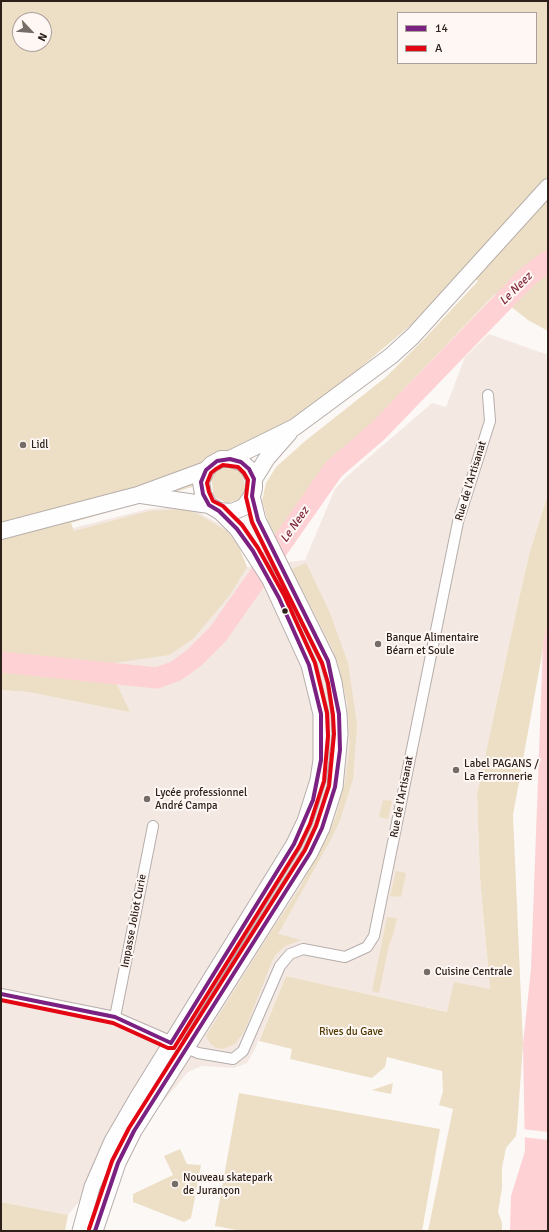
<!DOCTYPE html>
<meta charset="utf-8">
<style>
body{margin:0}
#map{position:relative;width:549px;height:1232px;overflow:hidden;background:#fcf8f6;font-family:Signika,sans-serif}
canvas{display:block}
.frame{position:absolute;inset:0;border:2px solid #2d201a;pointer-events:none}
.legend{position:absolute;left:397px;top:12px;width:140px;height:52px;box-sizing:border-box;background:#fef7f4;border:1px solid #aaa19d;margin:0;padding:5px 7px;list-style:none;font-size:12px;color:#2d201a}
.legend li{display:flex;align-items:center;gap:8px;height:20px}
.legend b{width:20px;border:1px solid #aaa19d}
.north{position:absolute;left:12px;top:12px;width:40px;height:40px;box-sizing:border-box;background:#fef7f4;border:1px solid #aaa19d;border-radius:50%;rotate:116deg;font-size:11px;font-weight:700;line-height:16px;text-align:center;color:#2d201a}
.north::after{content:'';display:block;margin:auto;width:14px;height:18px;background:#756c67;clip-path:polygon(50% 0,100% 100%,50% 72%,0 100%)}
</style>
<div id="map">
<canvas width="549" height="1232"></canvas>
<div class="frame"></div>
<ul class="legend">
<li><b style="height:5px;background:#7a2182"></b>14</li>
<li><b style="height:5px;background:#e30613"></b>A</li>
</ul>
<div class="north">N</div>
</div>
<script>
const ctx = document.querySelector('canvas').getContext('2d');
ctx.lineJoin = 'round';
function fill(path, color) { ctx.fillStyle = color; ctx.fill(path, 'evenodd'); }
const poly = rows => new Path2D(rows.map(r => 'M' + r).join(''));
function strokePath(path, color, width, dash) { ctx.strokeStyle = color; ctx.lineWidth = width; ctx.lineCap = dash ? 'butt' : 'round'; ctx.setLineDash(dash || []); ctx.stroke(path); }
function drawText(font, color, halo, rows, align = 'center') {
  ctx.font = font + ' Signika,sans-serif'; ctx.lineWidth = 4; ctx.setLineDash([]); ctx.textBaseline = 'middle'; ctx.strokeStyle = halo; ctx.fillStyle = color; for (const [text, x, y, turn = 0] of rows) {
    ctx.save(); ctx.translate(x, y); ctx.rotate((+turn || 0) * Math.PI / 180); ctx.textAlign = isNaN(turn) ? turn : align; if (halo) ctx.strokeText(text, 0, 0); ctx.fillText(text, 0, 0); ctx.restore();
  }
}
fill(poly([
 [489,334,548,355,548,494,530,551,518,603,477,794,480,878,490,990,449,1007,448,1012,286,976,254,1051,247,1063,234,1068,202,1066,188,1072,68,1215,1,1202,1,690,28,692,129,711,107,664,73,528,148,509,182,506,198,512,218,523,229,533,238,545,247,567,305,560,335,489,345,478,432,403,446,407,465,357]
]), '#f3e8e2');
fill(poly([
 [1,1,548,1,548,331,528,320,495,294,370,425,334,459,277,538,268,521,262,501,266,483,276,467,304,442,386,377,426,337,478,281,468,273,436,304,237,471,242,475,245,485,245,491,238,500,227,503,216,498,213,493,212,481,71,523,74,531,149,511,182,509,196,513,227,531,238,545,247,567,230,595,193,639,169,655,107,664,130,712,28,692,1,690],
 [398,13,536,13,536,63,398,63],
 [20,20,44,20,44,44,20,44],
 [548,494,548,621,513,815,523,1044,517,1128,516,1136,506,1148,502,1168,502,1188,498,1212,502,1223,502,1231,428,1231,453,1109,439,1105,443,1091,442,1071,387,1057,385,1067,372,1078,290,1059,292,1049,259,1041,286,976,447,1012,454,982,490,989,480,878,477,794,518,603,530,551],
 [306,563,330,613,348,663,357,725,353,779,340,820,330,841,278,934,301,940,286,946,278,952,273,959,244,1032,235,1044,223,1049,216,1048,210,1043,206,1036,270,933,300,888,335,819,345,782,350,742,347,702,338,663,332,648,292,569],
 [383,800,392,801,388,819,379,817],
 [396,871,406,873,401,897,390,896],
 [387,917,397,918,393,935,389,945,379,993,372,991],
 [393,1083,391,1094,372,1090],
 [239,1093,440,1129,422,1231,242,1231,215,1226],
 [180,1149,187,1164,201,1165,191,1218,184,1222,133,1202,133,1194,173,1175,164,1156],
 [1,1202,68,1215,65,1231,1,1231]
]), '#eddfc5');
fill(poly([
 [548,621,548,1231,510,1231,511,1196,525,1151,523,1044,531,969,543,643]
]), '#fed1d5');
fill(poly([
 [522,1129,548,1132,548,1140,522,1137]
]), '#fcf8f6');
strokePath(poly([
 [1,662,157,678,176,671,194,658,218,634,334,469,378,431,528,276,548,261]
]), '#fed1d5', 21);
const minor = poly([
 [1,994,115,1017,198,1053,233,1059,243,1051,280,966,290,954,303,949,345,957,367,947,374,936,458,522,490,421,488,395],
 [115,1017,153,826]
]);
const secondary = poly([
 [80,1231,92,1187,112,1141,137,1098,294,844,305,821,318,780,321,760,321,714,309,665,270,580,237,529,219,511],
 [95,1231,118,1163,134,1131,310,853,322,828,335,787,340,734,339,714,334,682,328,661,258,520,252,496]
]);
const primary = poly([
 [230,459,241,462,249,469,254,479,254,488,252,496,244,507,232,512,219,511,209,505,203,494,201,482,206,470,212,464,221,459,230,459,295,427,391,356,413,336,548,187],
 [254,479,267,458,289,433],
 [141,495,209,505],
 [1,531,138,495,206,470]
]);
strokePath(minor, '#b6aeab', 12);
strokePath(secondary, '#b6aeab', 17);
strokePath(primary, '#b6aeab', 18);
strokePath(minor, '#fffefe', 10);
strokePath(secondary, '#fffefe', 15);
strokePath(primary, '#fffefe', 16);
strokePath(poly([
 [1,994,115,1017,171,1043],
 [95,1231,118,1163,134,1131,310,853,322,828,335,787,340,750,339,714,328,661,258,520,252,496,254,479,249,469,241,462,230,459,217,461,206,470,201,482,203,494,209,505,219,511,237,529,253,551,279,598,309,665,321,714,321,760,313,800,294,844,171,1043]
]), '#7a2182', 4);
strokePath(poly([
 [1,1000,113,1023,168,1048,174,1048,299,847,310,824,324,781,328,736,327,713,315,663,284,595,258,548,242,525,223,506,213,501,209,492,207,483,211,473,216,469,223,465,238,467,244,473,248,480,246,497,252,522,322,663,328,683,333,715,334,734,329,786,316,826,305,850,129,1128,112,1161,89,1229]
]), '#e30613', 4);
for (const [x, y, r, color] of [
 [23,445,4,"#756c67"],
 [285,611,3.5,"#2d201a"],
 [378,644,4,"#756c67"],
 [456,770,4,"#756c67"],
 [147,799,4,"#756c67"],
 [427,972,4,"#756c67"],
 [175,1184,4,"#756c67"]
]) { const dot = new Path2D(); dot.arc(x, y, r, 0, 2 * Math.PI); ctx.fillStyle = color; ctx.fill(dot); strokePath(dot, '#fef7f4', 1.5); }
drawText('11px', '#2d201a', '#fef7f4', [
 ["Lidl",31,445],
 ["Banque Alimentaire",386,638],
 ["Béarn et Soule",386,651],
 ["Label PAGANS /",464,764],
 ["La Ferronnerie",464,777],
 ["Lycée professionnel",155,793],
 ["André Campa",155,806],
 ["Cuisine Centrale",435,972],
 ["Nouveau skatepark",183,1178],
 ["de Jurançon",183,1191]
], 'left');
drawText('11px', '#2d201a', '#fef7f4', [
 ["Rue de l'Artisanat",471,481,-73],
 ["Rue de l'Artisanat",402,797,-79],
 ["Impasse Joliot Curie",134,921,-79]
]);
drawText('11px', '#513b04', '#fef7f4', [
 ["Rives du Gave",351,1032]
]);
drawText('italic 12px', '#80283b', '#fef7f4', [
 ["Le Neez",516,289,-45],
 ["Le Neez",295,525,-55]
]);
</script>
